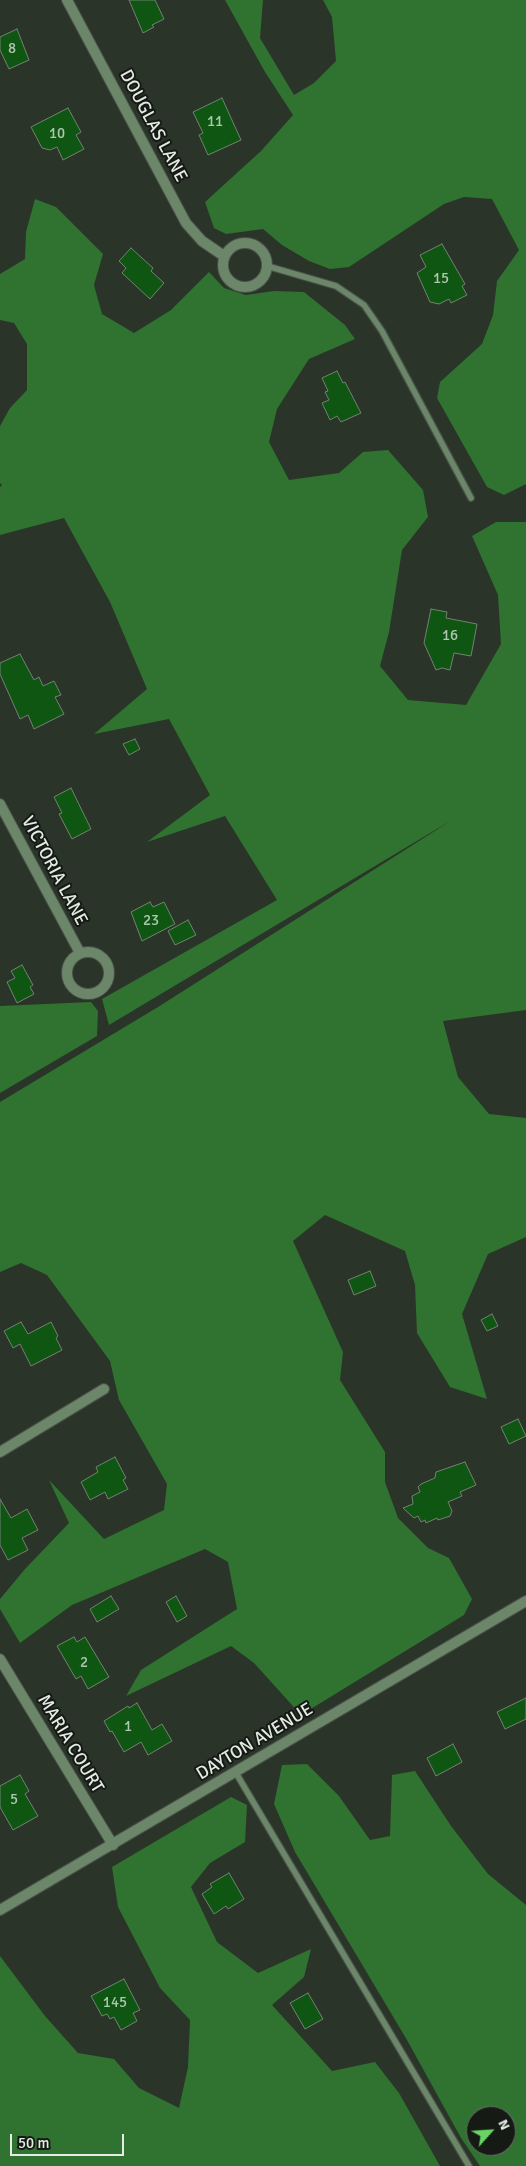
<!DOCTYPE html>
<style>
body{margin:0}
#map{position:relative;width:526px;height:2166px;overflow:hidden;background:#2a3429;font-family:Signika,sans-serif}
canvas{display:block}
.north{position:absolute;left:466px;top:2106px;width:50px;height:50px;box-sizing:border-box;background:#161a15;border:1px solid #686e68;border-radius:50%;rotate:64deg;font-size:14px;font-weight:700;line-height:20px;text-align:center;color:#e4ebe4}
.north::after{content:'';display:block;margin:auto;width:18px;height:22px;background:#67d466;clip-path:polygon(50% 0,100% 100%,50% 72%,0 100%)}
.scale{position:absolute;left:10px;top:2134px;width:114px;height:22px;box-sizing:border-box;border:2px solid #e4ebe4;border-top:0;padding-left:6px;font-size:15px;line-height:18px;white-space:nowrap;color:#e4ebe4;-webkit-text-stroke:4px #161a15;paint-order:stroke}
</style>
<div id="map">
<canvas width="526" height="2166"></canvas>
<div class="north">N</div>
<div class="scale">50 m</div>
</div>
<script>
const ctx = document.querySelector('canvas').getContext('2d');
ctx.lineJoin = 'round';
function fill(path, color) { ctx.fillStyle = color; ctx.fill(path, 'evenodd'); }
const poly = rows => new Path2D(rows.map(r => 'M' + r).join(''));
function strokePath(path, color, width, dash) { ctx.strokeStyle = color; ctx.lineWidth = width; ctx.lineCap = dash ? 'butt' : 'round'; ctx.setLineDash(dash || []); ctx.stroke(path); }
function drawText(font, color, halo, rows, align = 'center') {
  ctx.font = font + ' Signika,sans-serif'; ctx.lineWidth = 4; ctx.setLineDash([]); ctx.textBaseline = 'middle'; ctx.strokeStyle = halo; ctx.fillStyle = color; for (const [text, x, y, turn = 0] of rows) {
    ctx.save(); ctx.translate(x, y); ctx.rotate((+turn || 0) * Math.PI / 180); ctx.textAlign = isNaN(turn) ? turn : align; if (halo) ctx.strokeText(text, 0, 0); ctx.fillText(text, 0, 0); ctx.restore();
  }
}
fill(poly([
 [225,0,263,0,260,38,294,95,314,83,336,61,332,17,323,0,526,0,526,484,504,495,487,487,437,398,440,382,482,344,493,315,497,281,519,250,492,199,464,197,444,204,349,267,330,269,309,261,282,245,263,229,226,234,214,228,205,202,261,151,293,115,265,72],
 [35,199,56,207,103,254,94,285,102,314,134,333,171,310,209,272,224,288,246,295,274,291,304,292,345,325,355,339,309,359,277,409,269,442,289,480,339,473,363,452,388,450,423,490,428,517,402,550,389,632,380,666,408,700,466,705,501,644,498,595,472,536,496,522,526,522,526,1010,443,1021,458,1077,489,1114,526,1118,526,1237,488,1254,462,1314,487,1399,450,1387,417,1333,415,1285,405,1251,325,1215,293,1241,343,1352,340,1380,385,1452,385,1482,398,1518,428,1548,449,1558,472,1599,464,1615,301,1715,254,1663,231,1646,126,1696,141,1670,237,1609,228,1562,205,1549,72,1605,20,1643,0,1609,0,1599,25,1569,69,1523,49,1480,104,1539,164,1510,167,1484,119,1400,110,1361,47,1275,21,1263,0,1272,0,1102,158,1007,452,820,109,1025,102,999,277,900,225,816,147,842,210,795,169,719,94,734,147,689,110,602,64,518,0,535,0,487,2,485,0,483,0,426,10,408,27,390,27,344,14,323,0,320,0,274,25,259,26,232],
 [91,1002,98,1011,97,1036,0,1093,0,1006],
 [307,1764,339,1796,370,1840,390,1836,392,1775,415,1771,451,1826,488,1874,526,1905,526,2166,480,2166,461,2138,407,2040,295,1852,274,1804,282,1765],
 [476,2116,506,2116,506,2146,476,2146],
 [231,1797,247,1805,245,1842,210,1863,191,1887,217,1942,258,1973,311,1949,304,1977,272,2005,332,2071,375,2062,399,2093,440,2166,0,2166,0,1956,45,2016,78,2053,114,2059,139,2088,179,2108,188,2067,190,2020,160,1988,118,1907,112,1867]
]), '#307230');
const building = poly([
 [129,0,155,0,164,19,152,25,154,27,143,33,129,0],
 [17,29,29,60,9,69,0,50,0,37,17,29],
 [222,98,241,140,208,155,199,135,203,133,193,112,222,98],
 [68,108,81,132,76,135,84,149,63,160,57,147,50,150,42,148,31,127,68,108],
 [442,244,465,284,462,286,467,295,451,303,449,299,439,304,430,302,417,273,426,267,420,255,442,244],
 [131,248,153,268,151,271,164,283,150,299,122,273,126,268,119,261,131,248],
 [337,371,343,383,345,382,361,413,341,422,337,416,330,420,322,403,329,400,325,392,328,391,322,378,337,371],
 [431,609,447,612,446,618,477,624,471,656,454,653,450,670,442,668,436,670,424,643,431,609],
 [20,654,34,680,39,677,43,686,54,681,61,695,55,697,64,714,34,729,28,715,20,719,0,674,0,663,20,654],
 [135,739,140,749,129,755,123,744,135,739],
 [71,788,91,829,72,839,59,814,62,813,54,797,71,788],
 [150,902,153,907,164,902,175,924,142,941,131,912,150,902],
 [188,920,196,935,175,945,168,931,188,920],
 [22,965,33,985,30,987,34,994,17,1003,7,982,15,978,11,971,22,965],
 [370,1271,376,1286,354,1295,348,1280,370,1271],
 [492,1314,498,1326,487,1331,481,1320,492,1314],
 [21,1322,28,1334,51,1322,58,1336,56,1338,62,1350,31,1366,20,1344,13,1348,4,1331,21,1322],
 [518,1419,526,1436,509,1444,501,1427,518,1419],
 [115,1457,126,1478,123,1480,128,1489,108,1499,105,1492,90,1500,81,1482,98,1472,96,1467,115,1457],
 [465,1462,476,1485,460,1492,462,1496,448,1502,452,1511,450,1516,438,1520,437,1518,426,1523,425,1520,421,1522,418,1516,414,1518,403,1508,413,1504,412,1496,420,1492,418,1487,421,1484,435,1478,436,1472,465,1462],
 [0,1499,11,1518,27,1509,38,1530,22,1538,28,1550,8,1560,0,1545,0,1499],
 [111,1596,119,1609,97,1622,90,1609,111,1596],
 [176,1596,187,1616,177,1622,166,1602,176,1596],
 [74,1637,77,1642,85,1637,109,1677,88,1689,81,1676,76,1679,57,1646,74,1637],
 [526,1698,526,1719,505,1729,497,1712,526,1698],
 [137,1703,152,1730,162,1724,172,1741,148,1755,141,1742,124,1752,112,1731,110,1732,104,1721,128,1706,129,1708,137,1703],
 [453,1744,462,1762,436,1776,427,1758,453,1744],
 [20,1775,29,1791,25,1794,38,1816,13,1830,0,1807,0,1786,20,1775],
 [229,1873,244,1899,228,1909,226,1906,214,1914,202,1894,212,1887,210,1884,229,1873],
 [124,1979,140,2010,133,2013,137,2021,121,2030,114,2017,110,2019,107,2014,102,2016,91,1996,124,1979],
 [308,1993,323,2019,305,2029,290,2003,308,1993]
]);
fill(building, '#0f5613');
strokePath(building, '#758174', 1);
const service = poly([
 [267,266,336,286,364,305,382,331,471,498],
 [236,1773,469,2166]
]);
const minor = poly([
 [67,0,186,223,202,241,224,256],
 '223 265a22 22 0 1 1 44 0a22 22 0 1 1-44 0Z',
 [0,804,80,953],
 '67 973a21 21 0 1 1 42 0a21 21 0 1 1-42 0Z',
 [0,1452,104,1389],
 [0,1659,113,1845]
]);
const tertiary = poly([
 [0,1910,526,1601]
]);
strokePath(service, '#485147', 8);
strokePath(minor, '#485147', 12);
strokePath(tertiary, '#485147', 12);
strokePath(service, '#6b8669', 5.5);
strokePath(minor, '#6b8669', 10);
strokePath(tertiary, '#6b8669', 10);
drawText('15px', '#afc6b0', null, [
 ["8",12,49],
 ["11",215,122],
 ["10",57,134],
 ["15",441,279],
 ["16",450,636],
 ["23",151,921],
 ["2",84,1663],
 ["1",128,1727],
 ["5",14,1800],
 ["145",115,2003]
]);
drawText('18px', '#e4ebe4', '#161a15', [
 ["DOUGLAS LANE",153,126,62],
 ["VICTORIA LANE",54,871,62],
 ["DAYTON AVENUE",255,1742,-31],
 ["MARIA COURT",70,1744,59]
]);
</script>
